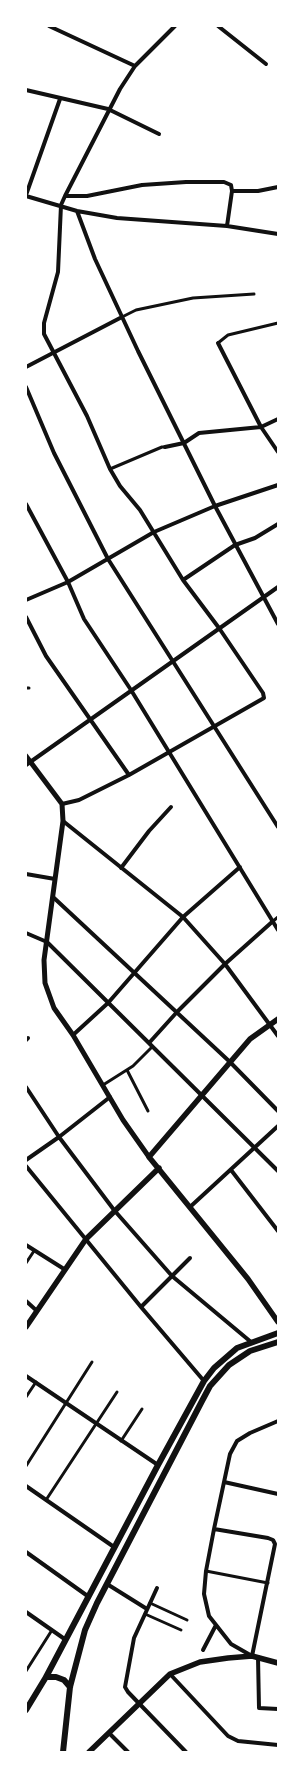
<!DOCTYPE html>
<style>
body{margin:0}
#map{position:relative;width:304px;height:1778px;overflow:hidden;background:#fff;font-family:Quicksand,sans-serif}
canvas{display:block}
.frame{position:absolute;inset:0;border:27px solid #fff;pointer-events:none}
</style>
<div id="map">
<canvas width="304" height="1778"></canvas>
<div class="frame"></div>
</div>
<script>
const ctx = document.querySelector('canvas').getContext('2d');
ctx.lineJoin = 'round';
const poly = rows => new Path2D(rows.map(r => 'M' + r).join(''));
function strokePath(path, color, width, dash) { ctx.strokeStyle = color; ctx.lineWidth = width; ctx.lineCap = dash ? 'butt' : 'round'; ctx.setLineDash(dash || []); ctx.stroke(path); }
strokePath(poly([
 [122,317,136,310,193,298,254,294],
 [218,343,228,335,278,323],
 [110,469,162,447,165,447],
 [26,688,29,688],
 [272,922,278,917],
 [127,1070,148,1111],
 [103,1085,133,1066,152,1047],
 [26,1263,34,1251],
 [26,1397,36,1382],
 [121,1441,142,1409],
 [26,1466,92,1362],
 [46,1500,117,1392],
 [206,1571,268,1583],
 [150,1603,187,1620],
 [145,1614,181,1630],
 [26,1671,52,1630]
]), '#111', 3);
strokePath(poly([
 [49,26,135,66],
 [218,26,266,64],
 [26,90,108,109,159,134],
 [232,191,258,191,278,187],
 [26,195,60,99],
 [26,196,77,211,117,218,227,226,278,234],
 [65,196,87,196,142,185,186,182,224,182,231,185,232,191,227,226],
 [77,211,95,259,138,351,215,506,278,624],
 [218,343,261,427,278,452],
 [26,367,122,317],
 [26,387,54,453,108,559,278,827],
 [165,447,184,443,199,433,261,427,278,419],
 [26,504,68,582,84,619,131,690,278,930],
 [183,580,235,545,255,538,278,524],
 [26,600,68,582,154,532,215,506,278,485],
 [26,617,46,656,129,775],
 [26,765,278,587],
 [62,804,79,800,129,775,264,698,263,693,219,628,183,580,140,510,120,486,110,469,87,416,44,334,44,323,58,272,61,205,65,196,120,89,135,66,175,26],
 [63,821,183,917,225,964,278,1036],
 [121,868,149,831,171,807],
 [26,874,55,879],
 [53,897,230,1062,278,1111],
 [26,933,47,942,278,1171],
 [73,1035,108,1003,183,917,240,867],
 [26,1040,28,1038],
 [149,1043,177,1012,225,964,272,922],
 [26,1087,59,1137,114,1210,172,1276,251,1342],
 [26,1160,59,1137,110,1097],
 [26,1166,141,1307,204,1381],
 [231,1170,278,1231],
 [190,1207,278,1126],
 [26,1245,64,1269],
 [26,1301,37,1311],
 [141,1307,190,1258],
 [26,1376,158,1465],
 [224,1482,278,1494],
 [26,1486,114,1547],
 [214,1529,268,1538,273,1540,275,1544,252,1656,231,1644,209,1616,204,1594,206,1571,214,1529,230,1454,237,1441,250,1433,278,1421],
 [26,1552,89,1597],
 [107,1584,147,1609],
 [157,1588,134,1638,125,1687,128,1692,186,1752],
 [26,1612,66,1640],
 [203,1650,216,1625],
 [258,1657,259,1708,278,1709],
 [170,1674,228,1736,238,1741,278,1745],
 [109,1733,128,1752]
]), '#111', 4);
strokePath(poly([
 [26,756,62,804,63,821,44,960,45,983,54,1008,73,1035,123,1120,149,1157]
]), '#111', 5);
strokePath(poly([
 [278,1019,250,1039,149,1157,248,1279,278,1322],
 [26,1327,86,1239,159,1168],
 [89,1752,170,1674,200,1662,228,1658,252,1656,278,1663]
]), '#111', 5.5);
strokePath(poly([
 [46,1677,56,1677,64,1680,70,1687],
 [26,1710,46,1677,158,1465,204,1381,214,1368,237,1348,278,1333],
 [63,1752,70,1687,85,1630,97,1603,202,1401,210,1386,229,1365,250,1351,278,1342]
]), '#111', 6);
</script>
